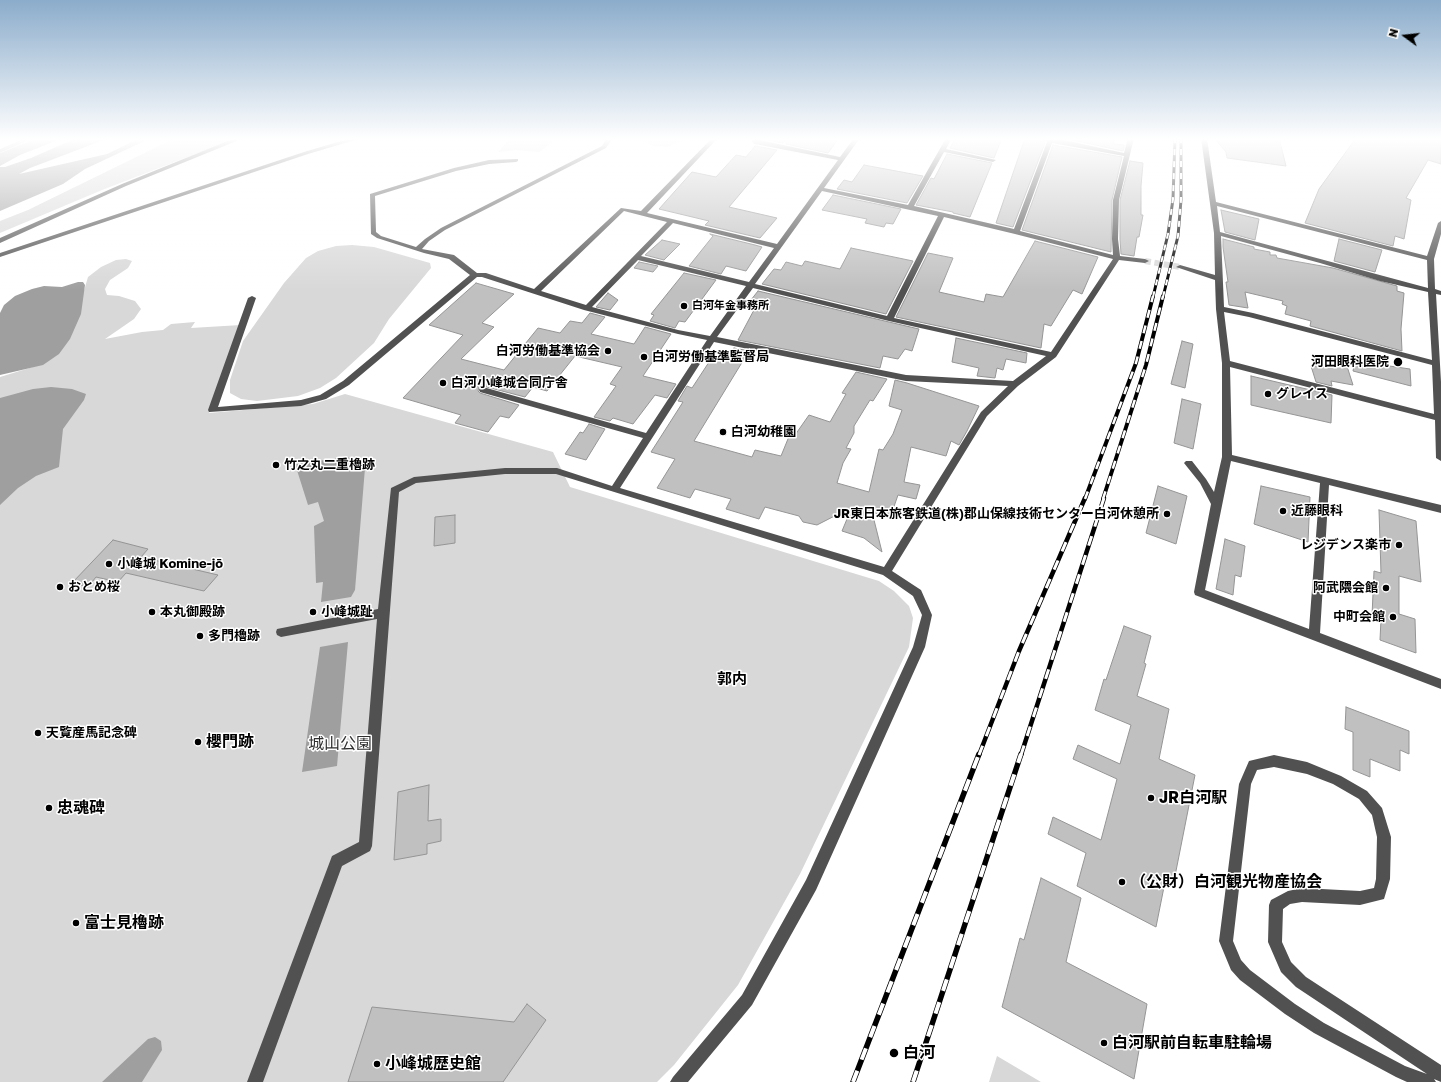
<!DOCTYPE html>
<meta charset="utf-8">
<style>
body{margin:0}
#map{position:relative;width:1441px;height:1082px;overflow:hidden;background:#fff;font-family:"Golos Text",sans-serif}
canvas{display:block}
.north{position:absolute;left:1385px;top:16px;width:40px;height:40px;-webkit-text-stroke:3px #fff;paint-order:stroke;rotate:285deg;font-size:11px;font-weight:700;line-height:16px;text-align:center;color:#000}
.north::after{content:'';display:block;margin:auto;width:14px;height:18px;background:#000;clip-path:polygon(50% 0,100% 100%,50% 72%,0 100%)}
</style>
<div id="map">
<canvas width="1441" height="1082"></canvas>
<div class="north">N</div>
</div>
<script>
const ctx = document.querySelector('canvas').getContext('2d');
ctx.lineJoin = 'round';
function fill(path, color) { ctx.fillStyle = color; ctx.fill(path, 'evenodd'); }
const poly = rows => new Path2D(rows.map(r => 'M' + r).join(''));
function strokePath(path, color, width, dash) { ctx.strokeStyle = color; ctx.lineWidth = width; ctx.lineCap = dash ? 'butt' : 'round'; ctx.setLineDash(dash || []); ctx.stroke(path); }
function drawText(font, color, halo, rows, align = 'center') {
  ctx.font = font + ' "Golos Text","Noto Sans JP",sans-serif'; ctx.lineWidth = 3; ctx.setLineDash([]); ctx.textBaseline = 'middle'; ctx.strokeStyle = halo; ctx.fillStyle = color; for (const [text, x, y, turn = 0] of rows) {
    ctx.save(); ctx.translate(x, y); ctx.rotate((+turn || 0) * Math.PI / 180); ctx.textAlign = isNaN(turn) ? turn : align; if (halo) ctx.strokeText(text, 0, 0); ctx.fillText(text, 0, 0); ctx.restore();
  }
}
fill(poly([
 [175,138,237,138,102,190,0,233,0,221,28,210],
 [511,138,555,138,551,143,539,152,515,150,498,152],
 [641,138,682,138,684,140,668,147,653,146],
 [352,245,374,247,430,263,431,268,389,319,374,343,336,378,320,388,298,396,257,401,241,399,230,393,230,380,243,341,284,283,306,258,318,251,336,246],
 [126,259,132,261,128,268,110,280,105,289,107,295,119,296,135,301,141,309,134,319,105,339,142,332,163,330,171,324,195,322,191,328,241,325,209,413,313,404,345,394,553,452,570,487,879,581,894,591,909,606,913,618,909,647,800,874,738,985,674,1065,657,1082,0,1082,0,377,36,366,83,294,88,277,101,267,116,260],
 [997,1056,1041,1082,989,1082]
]), '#d8d8d8');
fill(poly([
 [37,138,63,138,20,155,0,166,0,153],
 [79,138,109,138,30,168,19,174,107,154,140,138,151,138,85,169,63,184,0,211,0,167,5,167,31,158,65,143],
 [78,282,83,282,85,285,81,314,70,339,59,354,43,365,0,375,0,313,4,305,15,296,32,289,44,286,62,287],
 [51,387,72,389,86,394,84,400,63,429,59,467,36,476,18,488,0,505,0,398,33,389],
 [347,457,359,461,365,468,355,590,351,597,321,602,323,582,316,583,314,526,324,521,318,502,308,505,295,464],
 [348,642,337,766,302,772,320,647],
 [155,1037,161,1041,162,1050,142,1082,102,1082,148,1039]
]), '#9f9f9f');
strokePath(poly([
 [0,151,30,138]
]), '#9f9f9f', 3.5);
const building = poly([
 [839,138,828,153,786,144,786,140,783,143,761,139,839,138],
 [956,138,1002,138,994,158,950,148,956,138],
 [1025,138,1033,138,1045,143,1013,227,996,223,1025,138],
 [1063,138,1114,138,1114,144,1124,145,1124,148,1123,151,1063,138],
 [1214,138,1279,138,1286,166,1227,158,1226,152,1214,138],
 [1356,138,1431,138,1441,141,1441,164,1428,160,1406,198,1411,200,1404,239,1395,236,1393,246,1305,223,1319,189,1356,138],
 [1053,145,1122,157,1112,200,1111,252,1022,230,1053,145],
 [755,146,777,150,729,207,777,218,760,238,705,225,709,221,659,209,692,172,716,177,736,155,746,157,755,146],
 [947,154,992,163,970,217,953,213,953,212,916,205,931,178,934,179,947,154],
 [1130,161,1143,163,1141,186,1141,215,1143,215,1139,237,1137,237,1134,256,1121,254,1120,239,1120,200,1130,161],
 [864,165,923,176,907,203,837,189,844,180,852,182,864,165],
 [833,195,901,209,893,224,886,223,884,227,865,223,867,219,822,210,833,195],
 [1221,210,1259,219,1255,240,1225,232,1221,210],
 [710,234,755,245,762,247,746,271,726,266,721,274,689,266,713,236,710,234],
 [1223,239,1254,247,1254,249,1270,252,1270,255,1276,255,1277,258,1333,268,1397,286,1397,291,1404,293,1401,329,1402,351,1310,326,1311,321,1285,314,1287,306,1282,304,1283,301,1245,292,1248,308,1229,305,1226,282,1228,282,1223,247,1223,239],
 [1339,239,1382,250,1375,272,1334,261,1339,239],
 [662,240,680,244,664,260,645,255,662,240],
 [1035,241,1098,257,1082,294,1073,290,1051,326,1044,324,1041,348,896,317,928,253,953,258,939,292,984,302,986,294,1003,297,1035,241],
 [851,248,913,261,886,314,762,284,774,269,781,270,786,262,802,266,805,261,840,269,851,248],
 [639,262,658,266,653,272,634,268,639,262],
 [684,273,716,280,685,322,679,321,675,328,650,321,654,315,651,314,684,273],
 [476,283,514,294,482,323,494,327,461,359,504,370,538,328,560,333,570,321,582,323,590,313,605,317,591,334,634,344,645,327,671,334,643,376,676,384,667,398,655,395,633,424,613,418,610,421,594,417,616,386,610,384,622,367,575,356,547,391,533,387,525,397,483,386,479,387,478,391,480,393,519,405,509,418,500,416,488,432,455,423,461,415,403,398,463,335,429,325,476,283],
 [758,291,889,322,919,329,912,351,905,349,898,359,883,356,880,368,738,340,755,308,747,305,758,291],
 [608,293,618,300,610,310,596,307,608,293],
 [956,338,1027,353,1026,363,1006,359,1003,370,997,368,995,378,977,376,979,368,952,362,956,338],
 [1182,341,1193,344,1185,388,1171,384,1182,341],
 [734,348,749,351,694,441,752,457,755,450,781,456,790,434,795,435,809,415,830,422,846,394,842,393,856,372,887,379,873,401,870,400,854,426,854,433,846,448,851,449,843,463,837,483,869,492,879,449,883,450,893,434,902,410,889,406,895,380,907,383,979,406,967,431,959,445,951,441,946,456,911,447,904,482,920,485,916,499,898,495,890,518,872,512,882,552,864,538,842,531,852,507,817,525,803,522,799,516,765,507,759,519,726,509,731,499,695,489,690,498,657,488,675,459,651,452,683,402,678,401,687,386,692,388,711,359,716,360,722,350,732,352,734,348],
 [1312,355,1345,360,1353,385,1331,381,1332,386,1316,382,1311,366,1316,366,1312,355],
 [1355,361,1410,369,1411,386,1353,371,1355,361],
 [1251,376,1332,395,1331,423,1251,405,1251,376],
 [1182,399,1201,404,1193,449,1174,443,1182,399],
 [589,424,605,429,586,460,565,454,580,432,583,433,589,424],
 [1158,486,1187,496,1176,544,1146,533,1158,486],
 [1261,486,1310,497,1308,542,1254,524,1261,486],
 [1379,510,1416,521,1421,582,1399,576,1399,614,1415,619,1416,653,1380,640,1381,619,1372,616,1374,571,1381,573,1379,510],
 [455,515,455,543,434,546,435,517,455,515],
 [1225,539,1245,546,1241,577,1235,575,1233,595,1216,589,1225,539],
 [113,540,148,549,141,557,218,575,204,591,126,573,118,582,96,577,88,587,72,583,113,540],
 [1124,626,1151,636,1144,663,1146,664,1137,696,1169,709,1159,759,1195,775,1174,881,1166,877,1156,927,1077,886,1086,853,1048,834,1053,817,1101,840,1117,779,1073,759,1078,745,1120,764,1131,725,1095,710,1104,679,1106,680,1124,626],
 [1346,707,1409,731,1409,754,1400,750,1400,771,1370,759,1370,777,1353,770,1353,732,1345,729,1346,707],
 [429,785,428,821,441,819,441,841,427,844,427,854,394,860,398,792,429,785],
 [1041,878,1081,898,1066,962,1147,1004,1134,1079,1002,1007,1020,938,1024,940,1041,878],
 [527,1004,546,1020,503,1082,348,1082,372,1007,514,1022,527,1004]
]);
fill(building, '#c0c0c0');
strokePath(building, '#959595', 1);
strokePath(poly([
 [1145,261,1180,267]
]), '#d9d9d9', 6, [6, 3.5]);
fill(poly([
 [0,138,3,138,3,139,0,141,0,138],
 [235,138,244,138,126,186,0,243,0,238,122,184,235,138],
 [351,138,362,138,308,154,0,257,0,253,304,152,351,138],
 [607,138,613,138,606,148,445,230,429,241,422,249,454,255,477,273,486,273,534,289,621,208,641,211,712,138,716,140,647,213,777,244,838,160,755,144,753,143,750,138,840,157,854,138,860,138,824,188,908,205,946,138,952,138,946,149,996,160,993,162,944,152,914,206,1014,229,1047,142,1034,138,1054,138,1124,153,1128,138,1134,138,1119,200,1118,239,1120,256,1145,259,1149,261,1145,263,1119,260,1056,357,1018,386,987,416,892,571,921,590,932,615,925,647,816,890,752,1005,688,1082,670,1082,673,1077,742,995,806,880,913,647,922,615,913,596,883,575,556,474,505,474,416,483,399,492,372,846,370,851,342,866,263,1082,247,1082,332,856,359,842,377,619,281,637,277,635,276,632,277,629,378,609,391,488,414,477,505,468,557,468,612,486,643,438,480,392,479,390,480,388,483,387,646,433,707,340,678,334,584,310,482,277,477,277,349,385,326,399,301,406,209,412,208,410,248,298,252,296,256,298,218,407,301,400,320,395,343,381,470,275,449,259,424,253,377,238,371,234,370,194,454,168,489,160,518,159,518,161,516,162,489,164,456,171,375,196,376,232,381,236,416,247,425,239,441,228,602,146,607,138],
 [1052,143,1124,156,1113,200,1112,239,1113,255,1020,231,1052,143],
 [822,191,938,216,887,316,755,284,822,191],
 [624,211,667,222,586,305,541,291,624,211],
 [944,217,1015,234,1113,259,1051,352,894,318,944,217],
 [673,223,774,248,749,282,641,256,673,223],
 [638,260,746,286,710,336,678,330,592,307,638,260],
 [753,288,889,321,1046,356,1013,381,906,375,717,337,753,288],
 [714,342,906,381,1008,386,981,412,884,567,620,488,714,342],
 [1201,138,1207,138,1216,202,1427,256,1438,223,1441,221,1441,234,1434,259,1435,289,1441,291,1441,295,1436,294,1441,382,1441,461,1436,458,1435,420,1230,367,1232,455,1441,505,1441,513,1329,485,1320,633,1441,679,1441,689,1195,595,1194,592,1211,504,1200,483,1184,463,1186,461,1192,461,1206,479,1214,492,1222,457,1222,363,1216,309,1215,280,1176,267,1180,265,1215,275,1214,233,1201,138],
 [1217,206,1427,260,1428,288,1220,232,1217,206],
 [1221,236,1320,263,1380,281,1428,292,1432,360,1253,313,1224,307,1221,236],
 [1224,312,1249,317,1432,365,1434,414,1230,361,1224,312],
 [1231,461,1320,483,1309,629,1205,590,1231,461],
 [1274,755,1307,762,1341,776,1367,791,1382,808,1391,837,1390,879,1384,899,1360,905,1302,902,1290,904,1283,909,1282,942,1291,962,1306,977,1441,1065,1441,1082,1434,1079,1436,1082,1407,1082,1396,1077,1314,1033,1285,1014,1240,980,1231,970,1219,941,1239,784,1249,761,1274,755],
 [1274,767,1307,774,1333,784,1359,799,1372,815,1377,837,1376,879,1374,888,1360,891,1302,888,1288,891,1271,900,1269,905,1268,942,1281,972,1296,987,1427,1074,1405,1066,1324,1023,1295,1004,1250,970,1241,960,1233,941,1251,784,1257,770,1274,767]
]), '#515151');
const railFar3 = poly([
 [1153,297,1168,234,1173,199,1175,138],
 [1163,297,1178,236,1181,200,1181,138]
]);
const railFar2 = poly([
 [1085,499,1136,363,1153,296],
 [1103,499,1146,365,1163,296]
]);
const railFar1 = poly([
 [979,755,1019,651,1085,498],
 [1021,755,1104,498]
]);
const rail = poly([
 [853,1082,979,754],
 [913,1082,1021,754]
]);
strokePath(railFar3, '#000', 3);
strokePath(railFar2, '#000', 4);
strokePath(railFar1, '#000', 4.5);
strokePath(rail, '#000', 5.5);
strokePath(railFar3, '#fff', 2, [6]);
strokePath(railFar2, '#fff', 2.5, [8]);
strokePath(railFar1, '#fff', 3, [10]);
strokePath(rail, '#fff', 4, [12]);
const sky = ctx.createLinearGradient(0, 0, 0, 290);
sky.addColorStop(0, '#8baccb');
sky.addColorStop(0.48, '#fff');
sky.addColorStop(1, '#ffffff00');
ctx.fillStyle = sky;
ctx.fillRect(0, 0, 1441, 290);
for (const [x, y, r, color] of [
 [684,306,4,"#000"],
 [608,351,4,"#000"],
 [644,357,4,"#000"],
 [1398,362,5,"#000"],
 [443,383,4,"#000"],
 [1268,394,4,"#000"],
 [723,432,4,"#000"],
 [276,465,4,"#000"],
 [1283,511,4,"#000"],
 [1167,514,4,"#000"],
 [1399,545,4,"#000"],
 [109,564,4,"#000"],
 [60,587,4,"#000"],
 [1386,588,4,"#000"],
 [152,612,4,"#000"],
 [313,612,4,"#000"],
 [1393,617,4,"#000"],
 [200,636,4,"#000"],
 [38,733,4,"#000"],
 [198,742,4,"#000"],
 [1151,798,4,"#000"],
 [49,808,4,"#000"],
 [1122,882,4,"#000"],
 [76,923,4,"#000"],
 [1104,1043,4,"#000"],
 [894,1053,5,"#000"],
 [377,1064,4,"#000"]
]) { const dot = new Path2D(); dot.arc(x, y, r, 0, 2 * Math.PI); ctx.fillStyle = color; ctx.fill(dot); strokePath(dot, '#fff', 1.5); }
drawText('bold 11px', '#000', '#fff', [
 ["白河年金事務所",692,306]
], 'left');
drawText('bold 13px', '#000', '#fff', [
 ["白河労働基準協会",600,351,"right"],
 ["白河労働基準監督局",652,357],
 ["河田眼科医院",1389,362,"right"],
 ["白河小峰城合同庁舎",451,383],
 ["グレイス",1276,394],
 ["白河幼稚園",731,432],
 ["竹之丸二重櫓跡",284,465],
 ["近藤眼科",1291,511],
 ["JR東日本旅客鉄道(株)郡山保線技術センター白河休憩所",1159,514,"right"],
 ["レジデンス楽市",1391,545,"right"],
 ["小峰城 Komine-jō",117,564],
 ["おとめ桜",68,587],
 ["阿武隈会館",1378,588,"right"],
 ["本丸御殿跡",160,612],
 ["小峰城趾",321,612],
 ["中町会館",1385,617,"right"],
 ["多門櫓跡",208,636],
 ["天覧産馬記念碑",46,733]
], 'left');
drawText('bold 15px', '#000', '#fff', [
 ["郭内",732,679]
]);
drawText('bold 16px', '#000', '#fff', [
 ["櫻門跡",206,742],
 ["JR白河駅",1159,798],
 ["忠魂碑",57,808],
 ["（公財）白河観光物産協会",1130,882],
 ["富士見櫓跡",84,923],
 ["白河駅前自転車駐輪場",1112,1043],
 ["白河",903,1053],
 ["小峰城歴史館",385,1064]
], 'left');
drawText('16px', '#2f2f2f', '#fff', [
 ["城山公園",340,744]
]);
</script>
